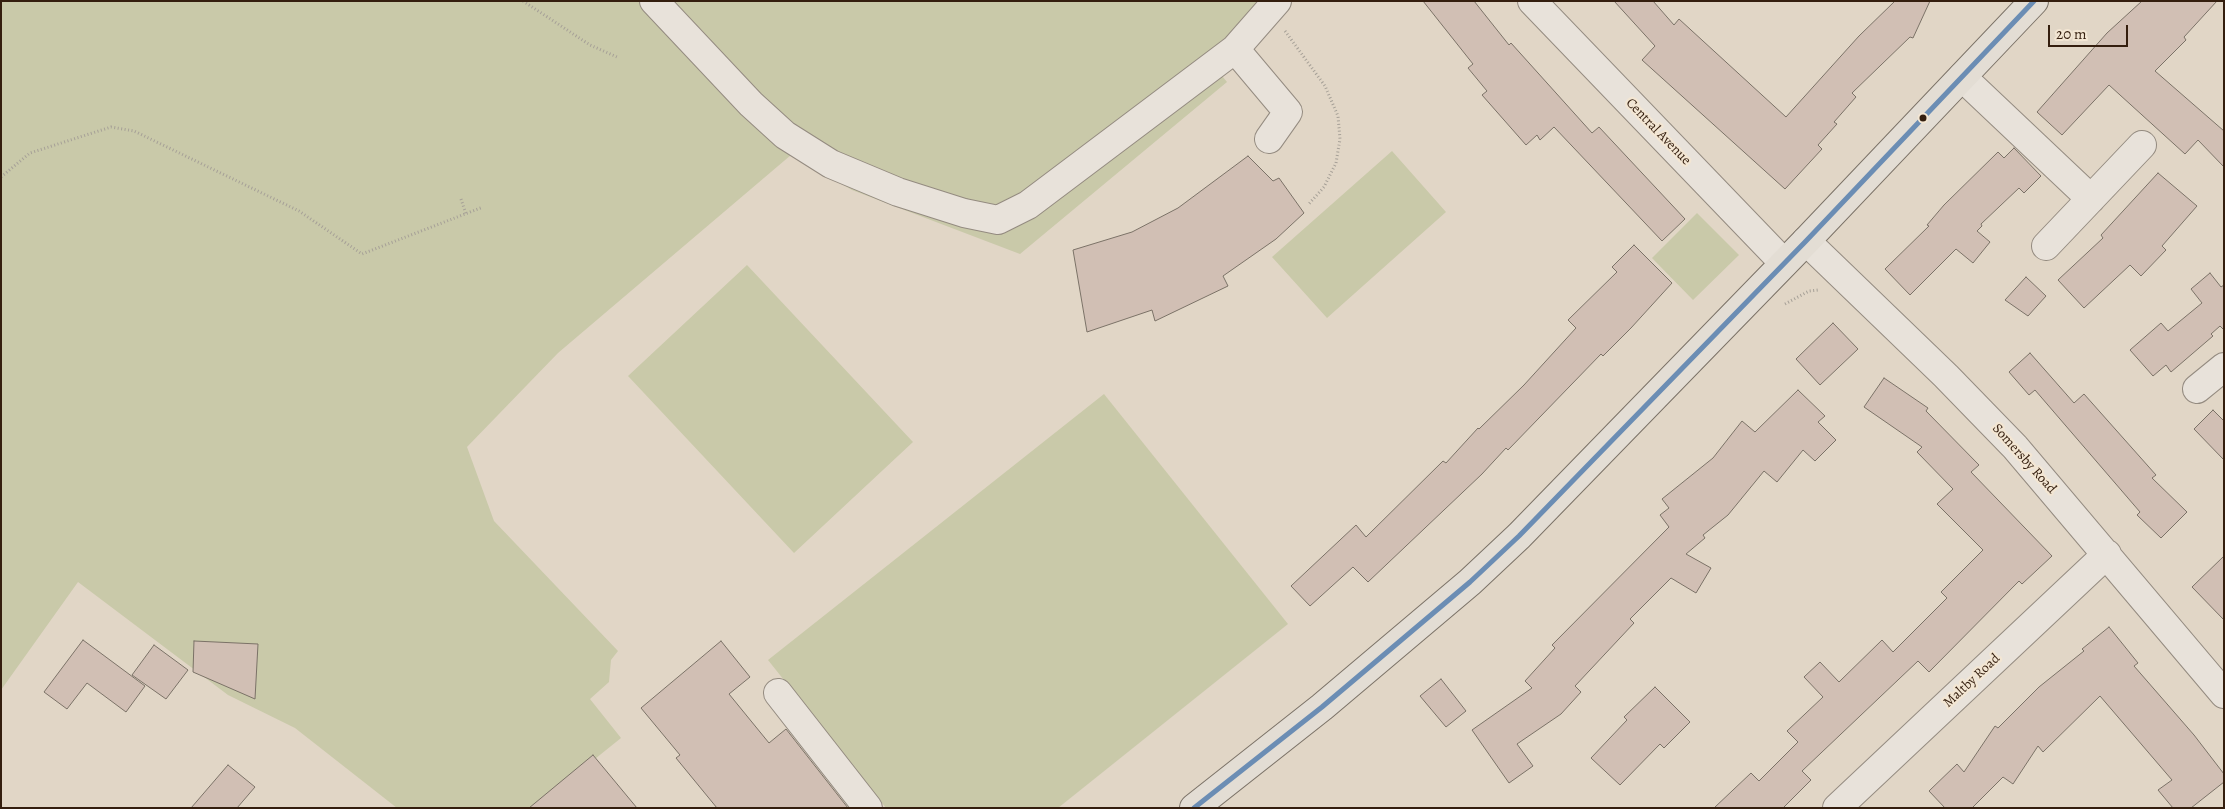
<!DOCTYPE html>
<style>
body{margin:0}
#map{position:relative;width:2225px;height:809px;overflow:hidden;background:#e1d6c6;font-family:Alegreya,serif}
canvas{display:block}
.frame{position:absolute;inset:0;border:2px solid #341e0e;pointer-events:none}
.scale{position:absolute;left:2048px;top:25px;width:80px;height:22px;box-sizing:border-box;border:2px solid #341e0e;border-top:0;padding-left:6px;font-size:15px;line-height:18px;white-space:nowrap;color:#341e0e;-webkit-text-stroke:4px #f3e6d3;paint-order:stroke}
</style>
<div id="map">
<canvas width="2225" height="809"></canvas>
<div class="frame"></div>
<div class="scale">20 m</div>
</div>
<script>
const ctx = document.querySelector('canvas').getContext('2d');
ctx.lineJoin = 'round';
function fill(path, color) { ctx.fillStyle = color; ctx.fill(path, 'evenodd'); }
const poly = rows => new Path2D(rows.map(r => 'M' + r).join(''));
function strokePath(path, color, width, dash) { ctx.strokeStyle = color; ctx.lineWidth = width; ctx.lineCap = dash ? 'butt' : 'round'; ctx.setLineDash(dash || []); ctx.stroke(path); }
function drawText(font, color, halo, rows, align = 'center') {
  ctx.font = font + ' Alegreya,serif'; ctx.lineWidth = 4.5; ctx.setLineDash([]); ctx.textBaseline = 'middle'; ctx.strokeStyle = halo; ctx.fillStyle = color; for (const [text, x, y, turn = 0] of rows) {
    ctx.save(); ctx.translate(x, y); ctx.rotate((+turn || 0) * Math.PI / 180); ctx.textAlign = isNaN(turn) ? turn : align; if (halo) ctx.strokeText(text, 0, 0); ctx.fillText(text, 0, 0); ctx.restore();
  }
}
fill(poly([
 [1,1,1259,1,1208,59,1227,82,1020,254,852,190,791,155,558,353,467,447,494,521,618,651,611,660,609,682,590,699,621,738,534,808,397,808,295,728,228,695,78,582,1,690],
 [1392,151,1446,212,1327,318,1272,257],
 [1697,213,1739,255,1693,300,1652,258],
 [747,265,913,442,794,553,628,376],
 [1104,394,1288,624,1058,808,886,808,768,660]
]), '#c9c9a9');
const building = poly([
 [1423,1,1474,1,1509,45,1511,43,1592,133,1599,127,1685,219,1662,241,1554,127,1540,140,1537,135,1526,145,1482,95,1487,91,1468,68,1473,64,1423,1],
 [1614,1,1653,1,1674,25,1679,19,1786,117,1859,36,1895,1,1930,1,1913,38,1910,37,1852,93,1856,97,1834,122,1837,124,1818,145,1822,149,1785,189,1642,60,1655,46,1614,1],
 [2142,1,2217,1,2184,37,2186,40,2155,71,2224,131,2224,167,2198,140,2185,154,2109,85,2062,135,2037,112,2107,33,2142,1],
 [2014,148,2041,176,2024,193,2019,188,1981,224,1982,226,1977,231,1990,242,1973,263,1956,249,1910,295,1885,269,1929,226,1927,225,1944,205,1998,152,2004,158,2014,148],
 [1248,156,1273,181,1279,178,1304,213,1276,239,1223,276,1228,286,1155,321,1152,310,1087,332,1073,250,1132,232,1178,208,1248,156],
 [2158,173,2197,206,2162,246,2166,250,2141,276,2130,265,2084,308,2058,280,2103,238,2101,235,2158,173],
 [1634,245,1672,283,1631,328,1603,356,1601,354,1508,450,1506,448,1482,474,1368,582,1353,567,1310,606,1291,586,1356,525,1366,537,1443,461,1446,463,1478,428,1479,429,1524,385,1576,328,1568,320,1617,272,1612,267,1634,245],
 [2210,273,2221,287,2224,285,2224,330,2220,326,2211,334,2213,336,2171,372,2166,365,2153,376,2130,350,2161,323,2168,331,2202,303,2191,289,2210,273],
 [2026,277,2046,296,2028,316,2005,300,2026,277],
 [1833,323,1858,349,1820,385,1796,359,1833,323],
 [2030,353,2074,403,2084,394,2156,475,2152,478,2187,512,2161,538,2137,515,2140,512,2035,390,2029,395,2009,372,2030,353],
 [1884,378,1928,408,1926,411,1979,465,1971,472,2052,556,2022,584,2019,581,1929,672,1918,661,1802,771,1811,780,1783,808,1714,808,1751,773,1759,781,1798,742,1787,731,1823,697,1804,677,1820,662,1839,682,1882,640,1893,652,1947,598,1941,592,1983,550,1937,504,1953,489,1917,452,1922,447,1864,407,1884,378],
 [1798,390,1825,416,1818,422,1836,440,1815,461,1803,450,1777,482,1764,471,1728,515,1703,535,1705,538,1686,554,1711,568,1696,593,1671,578,1630,619,1634,623,1575,686,1581,692,1561,714,1517,744,1533,766,1509,783,1472,730,1532,688,1525,681,1555,648,1552,645,1669,527,1660,515,1669,508,1662,499,1713,458,1742,421,1755,432,1798,390],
 [2213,410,2224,421,2224,460,2194,429,2213,410],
 [2224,556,2224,620,2192,587,2224,556],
 [2109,627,2138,663,2134,666,2194,735,2224,774,2224,782,2191,808,2173,808,2158,790,2172,780,2100,696,2043,752,2038,746,2013,784,2003,777,1972,808,1945,808,1929,791,1957,764,1964,772,1995,726,1998,728,2039,687,2084,651,2082,649,2109,627],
 [83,640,145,686,126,712,87,683,67,709,44,692,83,640],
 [194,641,258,644,255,699,193,672,194,641],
 [721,641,750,677,729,694,769,743,786,729,848,808,717,808,676,758,680,755,641,708,721,641],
 [154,645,188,670,166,699,132,675,154,645],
 [1441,679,1466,711,1446,727,1420,696,1441,679],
 [1655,687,1690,722,1664,748,1660,744,1620,785,1591,758,1627,720,1624,717,1655,687],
 [593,755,637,808,529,808,593,755],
 [228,765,255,787,237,808,191,808,228,765]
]);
fill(building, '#d1bfb4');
strokePath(building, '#7b7267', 1);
const minor = poly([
 [654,1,751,104,785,135,831,164,898,192,964,213,998,220,1028,205,1235,49,1277,1],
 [1532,1,1784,263],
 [1235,49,1288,112,1269,139],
 [1962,77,2091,199],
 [1806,241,1946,376,2015,447,2224,694],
 [2046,246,2142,145],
 [2197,389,2224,367],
 [778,693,868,808],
 [1837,808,2107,554]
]);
const major = poly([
 [1194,808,1322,707,1470,582,1519,536,1806,241,2034,1]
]);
strokePath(minor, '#948b80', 30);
strokePath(major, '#7b7267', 30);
strokePath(poly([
 [523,1,590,45,617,57],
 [1285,31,1325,86,1338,116,1340,139,1336,163,1324,187,1308,205],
 [1,177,30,153,111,127,134,131,299,211,362,254,483,207],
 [461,199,466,214],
 [1785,304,1809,291,1818,290]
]), '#a6a097', 3, [1, 2.5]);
strokePath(minor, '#e8e2da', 28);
strokePath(major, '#e3ddd4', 28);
strokePath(poly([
 [1194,808,1322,707,1470,582,1519,536,1806,241,2034,1]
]), '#6b8db4', 5);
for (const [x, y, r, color] of [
 [1923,118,4.5,"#341e0e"]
]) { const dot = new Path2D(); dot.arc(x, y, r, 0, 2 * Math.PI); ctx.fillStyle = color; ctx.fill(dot); strokePath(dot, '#f3e6d3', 2); }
drawText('14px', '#341e0e', '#f3e6d3', [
 ["Central Avenue",1658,132,46],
 ["Somersby Road",2024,459,48],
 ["Maltby Road",1972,681,-43]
]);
</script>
